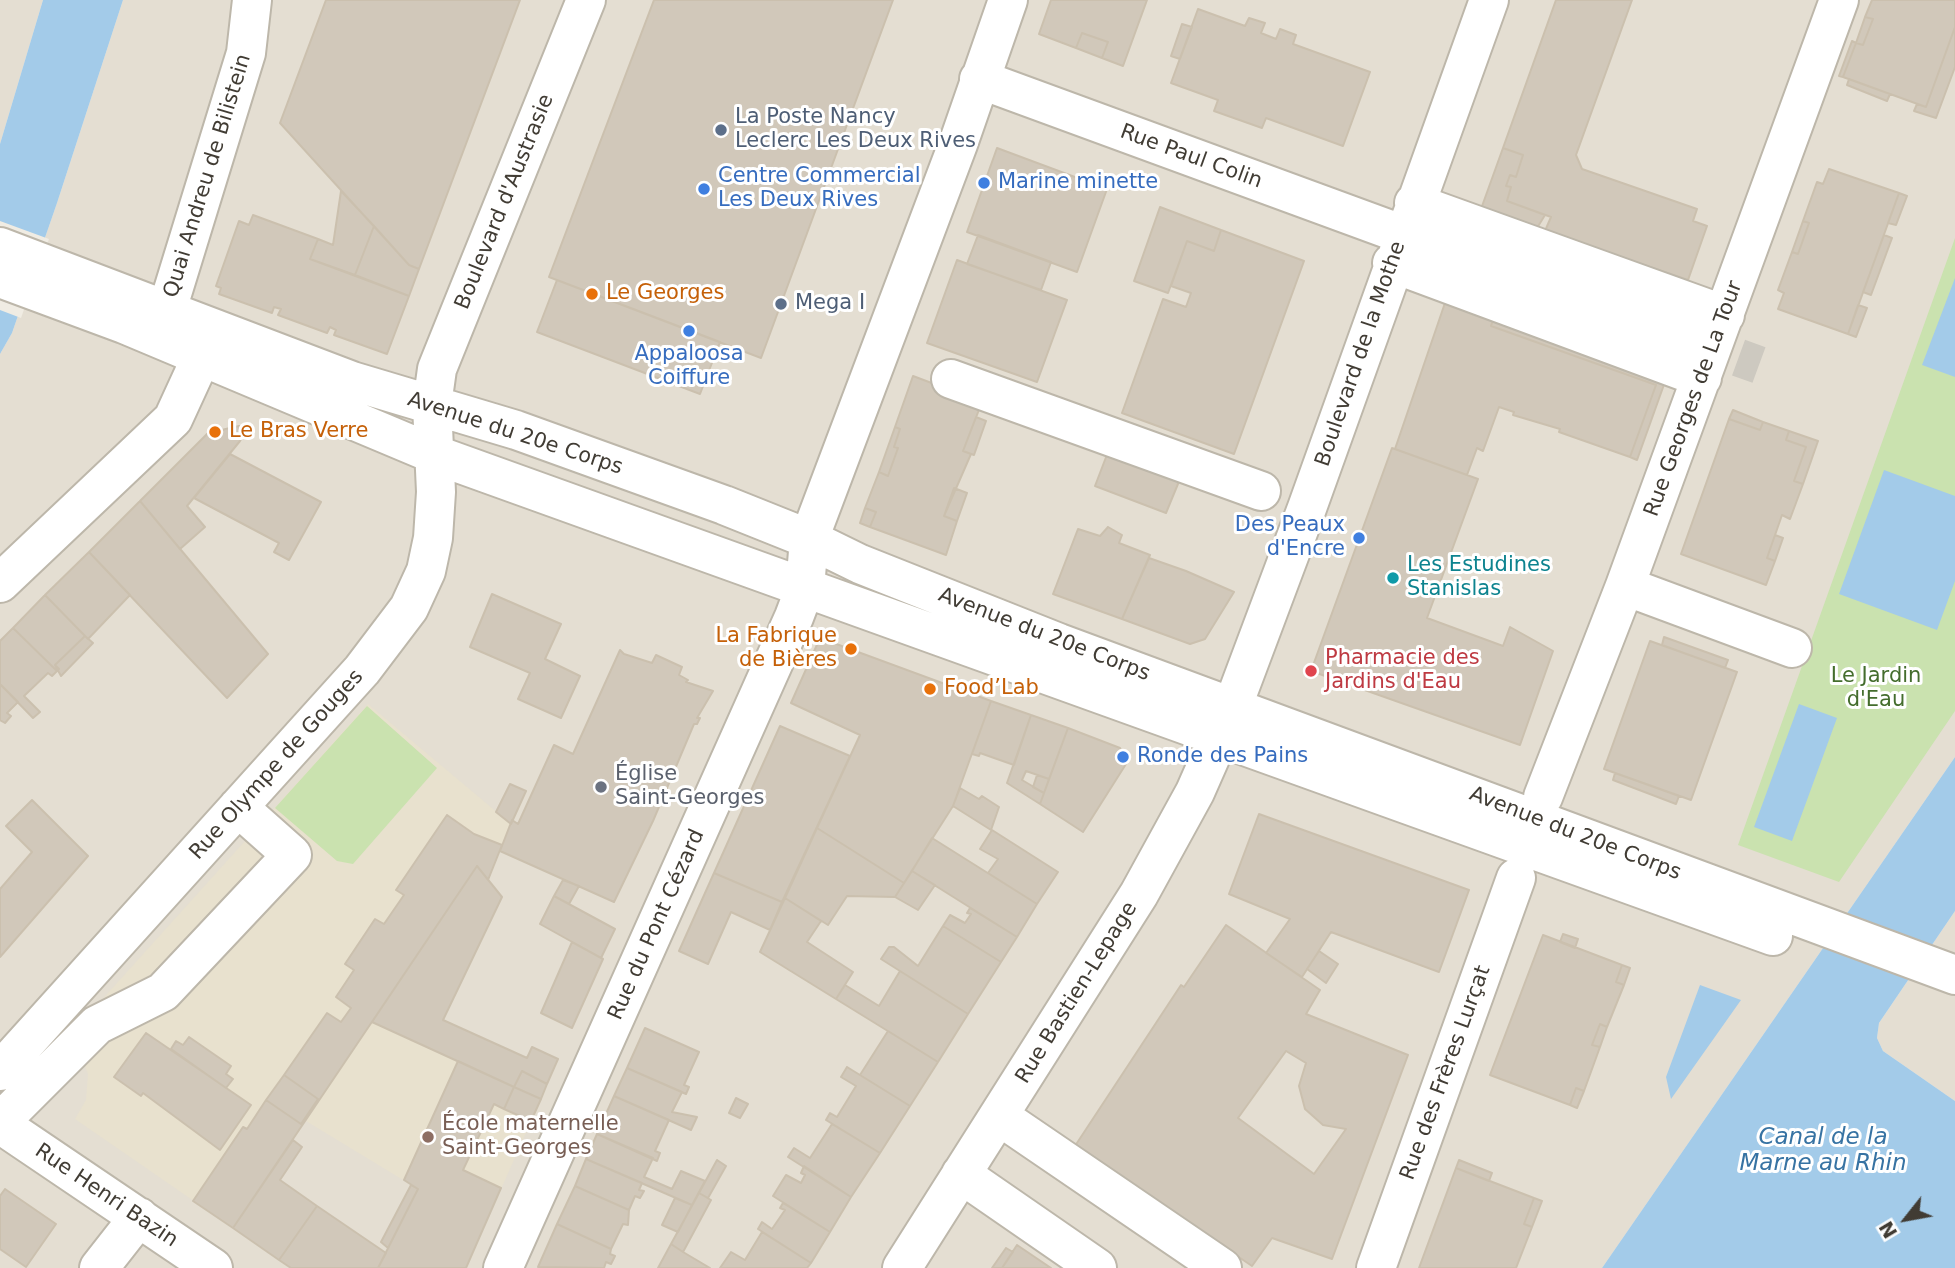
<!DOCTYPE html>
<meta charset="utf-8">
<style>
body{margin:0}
#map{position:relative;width:1955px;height:1268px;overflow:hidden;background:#f0ece3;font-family:"DejaVu Sans",sans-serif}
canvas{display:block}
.north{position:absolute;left:1871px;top:1184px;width:70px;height:70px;-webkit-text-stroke:5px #fff;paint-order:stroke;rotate:239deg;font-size:19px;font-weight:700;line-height:28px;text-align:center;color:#413c34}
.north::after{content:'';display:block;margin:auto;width:24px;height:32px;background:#413c34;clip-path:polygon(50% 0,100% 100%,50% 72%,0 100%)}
</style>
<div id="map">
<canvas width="1955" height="1268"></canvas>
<div class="north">N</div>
</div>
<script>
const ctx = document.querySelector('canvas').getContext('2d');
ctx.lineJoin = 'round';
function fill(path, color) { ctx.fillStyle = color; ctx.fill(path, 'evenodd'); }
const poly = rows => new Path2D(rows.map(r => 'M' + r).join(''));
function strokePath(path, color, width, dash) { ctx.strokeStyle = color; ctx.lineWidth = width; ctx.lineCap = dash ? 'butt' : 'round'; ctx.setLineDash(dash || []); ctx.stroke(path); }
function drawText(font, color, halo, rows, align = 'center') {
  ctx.font = font + ' "DejaVu Sans",sans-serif'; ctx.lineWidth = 6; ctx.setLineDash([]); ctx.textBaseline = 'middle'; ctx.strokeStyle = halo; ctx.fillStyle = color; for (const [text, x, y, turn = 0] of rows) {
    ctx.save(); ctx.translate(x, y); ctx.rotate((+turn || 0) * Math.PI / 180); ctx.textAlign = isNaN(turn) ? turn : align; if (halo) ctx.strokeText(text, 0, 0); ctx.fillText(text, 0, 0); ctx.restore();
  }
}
fill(poly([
 [0,0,43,0,0,144],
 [123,0,1955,0,1955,757,1602,1268,0,1268,0,354,12,333,57,203],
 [1955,911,1955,1101,1883,1051,1877,1038,1879,1023]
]), '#e4ded2');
fill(poly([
 [368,704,511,824,488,880,477,866,372,1022,541,1099,466,1268,378,1268,418,1189,306,1121,233,1228,75,1119,86,1100,88,1074,84,1064,62,1044,245,841,252,841,271,812]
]), '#e8e1ce');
fill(poly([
 [1955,238,1955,711,1839,882,1738,845],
 [367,706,437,768,353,864,337,861,275,808]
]), '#cae2af');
fill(poly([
 [43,0,123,0,57,203,12,333,0,354,0,144],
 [1955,278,1955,377,1922,365],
 [1884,470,1955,496,1955,581,1937,630,1839,594],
 [1799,704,1837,718,1792,841,1754,827],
 [1955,757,1955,911,1879,1023,1877,1038,1883,1051,1955,1101,1955,1268,1602,1268],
 [1700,985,1741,1000,1671,1099,1666,1077]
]), '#a3cbe9');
fill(poly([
 [0,221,49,239,21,318,0,310]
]), '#f0ece3');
const building = poly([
 [326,0,520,0,419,269,409,265,280,123,326,0],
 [654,0,893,0,761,358,549,277,654,0],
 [1051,0,1147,0,1123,66,1102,58,1108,42,1082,33,1076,48,1039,34,1051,0],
 [1556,0,1632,0,1576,155,1582,169,1697,209,1693,221,1707,226,1688,280,1545,231,1551,217,1507,201,1511,187,1506,186,1510,175,1516,177,1523,155,1503,148,1556,0],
 [1872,0,1955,0,1955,27,1926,107,1843,77,1856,43,1863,45,1873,19,1865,17,1872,0],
 [1198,9,1245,26,1249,18,1265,23,1261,33,1276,39,1280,29,1296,35,1293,44,1370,72,1343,146,1266,118,1262,128,1214,111,1218,100,1171,83,1198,9],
 [1865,17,1873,19,1863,45,1856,43,1865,17],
 [1182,24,1192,27,1180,59,1171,56,1182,24],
 [1955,27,1955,67,1936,118,1914,111,1917,104,1926,107,1955,27],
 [1082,33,1108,42,1102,58,1076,48,1082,33],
 [1852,41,1856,43,1843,77,1839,76,1852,41],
 [1849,79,1890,94,1887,101,1847,85,1849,79],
 [997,148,1107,189,1077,272,967,232,997,148],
 [1503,148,1523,155,1516,177,1510,175,1506,186,1511,187,1507,201,1545,215,1537,228,1481,209,1503,148],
 [1829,169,1899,193,1848,334,1778,309,1784,293,1778,290,1792,252,1798,254,1809,223,1803,221,1817,182,1823,184,1829,169],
 [341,191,374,226,355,275,310,259,318,239,333,245,341,191],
 [1899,193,1907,196,1896,225,1888,223,1899,193],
 [1160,207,1221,230,1214,251,1187,241,1168,293,1134,281,1160,207],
 [253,215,318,239,310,259,409,296,387,354,334,335,336,330,330,327,327,333,278,315,281,309,274,307,272,313,219,294,221,288,216,286,239,221,249,225,253,215],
 [1803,221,1809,223,1798,254,1792,252,1803,221],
 [374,226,409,265,419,269,409,296,355,275,374,226],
 [1221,230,1304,261,1234,454,1122,413,1163,299,1186,307,1191,293,1171,286,1187,241,1214,251,1221,230],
 [978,235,1051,262,1041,290,967,264,978,235],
 [1884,235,1892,238,1871,295,1863,292,1884,235],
 [957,260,1067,300,1037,382,927,343,957,260],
 [557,280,720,342,700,394,537,332,557,280],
 [1446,300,1494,317,1491,326,1656,385,1630,457,1559,432,1560,429,1513,415,1514,412,1499,407,1483,451,1477,448,1467,475,1395,449,1446,300],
 [1858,305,1867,308,1856,337,1848,334,1858,305],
 [1494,317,1666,379,1637,460,1630,457,1656,385,1491,326,1494,317],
 [913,376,982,402,963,451,971,454,944,516,957,521,946,555,870,527,876,512,865,508,879,472,888,476,898,448,894,447,900,429,895,427,913,376],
 [1733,410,1763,422,1760,430,1729,419,1733,410],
 [976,417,986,421,974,455,963,451,976,417],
 [1729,419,1760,430,1763,422,1789,431,1786,440,1806,447,1794,481,1803,484,1790,519,1782,515,1767,558,1775,561,1766,585,1681,554,1729,419],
 [239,426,247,429,240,441,187,506,205,527,180,549,140,501,208,433,239,426],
 [895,427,900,429,894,447,898,448,888,476,879,472,895,427],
 [1789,431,1818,441,1803,484,1794,481,1806,447,1786,440,1789,431],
 [1392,448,1478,479,1427,618,1503,646,1510,627,1553,651,1520,745,1311,671,1392,448],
 [1108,452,1180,479,1166,513,1095,486,1108,452],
 [230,454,321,502,289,560,274,552,279,543,194,498,230,454],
 [954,488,967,493,957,521,944,516,954,488],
 [140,501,268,654,227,698,89,552,140,501],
 [865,508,876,512,870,527,860,523,865,508],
 [1108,527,1122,535,1119,543,1150,555,1122,619,1053,594,1078,529,1100,536,1108,527],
 [1775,535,1783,538,1775,561,1767,558,1775,535],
 [89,552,130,595,88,639,45,595,89,552],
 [1149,558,1186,571,1234,592,1205,639,1190,644,1122,619,1149,558],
 [492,594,561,624,545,659,580,676,561,718,518,699,530,673,470,647,492,594],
 [45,595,85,636,55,665,59,669,57,671,13,628,45,595],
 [13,628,57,671,52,676,48,673,24,696,40,712,33,718,0,684,0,641,13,628],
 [85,636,93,643,61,676,55,665,85,636],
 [1664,637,1728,660,1725,668,1662,645,1664,637],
 [820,638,991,701,953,806,904,883,817,828,860,735,791,703,820,638],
 [1650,641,1737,672,1691,800,1604,769,1650,641],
 [620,650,624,654,652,663,656,655,682,667,679,675,688,680,686,682,713,691,697,718,700,718,697,724,694,724,653,821,614,902,500,851,512,820,518,824,554,745,573,754,620,650],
 [0,684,18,702,7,713,11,716,5,723,0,720,0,684],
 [991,701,1031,715,1014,765,980,753,979,756,972,754,991,701],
 [1031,715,1068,728,1049,779,1026,771,1022,780,1044,793,1040,804,1007,783,1031,715],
 [780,726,850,756,782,902,714,873,780,726],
 [1068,728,1120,748,1126,764,1083,832,1040,804,1068,728],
 [1615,773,1679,796,1676,804,1613,780,1615,773],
 [1037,775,1049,779,1044,793,1033,787,1037,775],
 [510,784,526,791,511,824,496,812,510,784],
 [960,788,979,799,982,796,999,807,991,830,953,806,960,788],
 [32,800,88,856,0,957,0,889,32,852,6,826,32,800],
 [1259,814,1469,890,1439,972,1331,932,1302,977,1266,953,1290,919,1229,894,1259,814],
 [447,815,474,834,502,845,488,880,477,866,233,1228,193,1201,243,1127,247,1129,266,1100,301,1124,318,1099,284,1075,327,1013,341,1022,351,1008,336,997,354,970,345,964,375,919,384,924,404,895,396,890,447,815],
 [817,828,904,883,895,897,847,896,828,925,785,898,817,828],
 [992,830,1058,872,1037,904,988,873,998,859,980,849,992,830],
 [932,838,1037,904,1017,937,912,871,932,838],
 [477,866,502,897,443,1020,527,1058,532,1047,558,1059,547,1084,522,1071,514,1087,372,1022,477,866],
 [912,871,935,885,918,910,895,897,912,871],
 [714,873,782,902,770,930,731,912,708,964,679,951,714,873],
 [563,880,579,886,569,904,554,896,563,880],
 [554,896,615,929,601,958,540,924,554,896],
 [785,898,821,921,807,942,853,972,836,999,760,952,785,898],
 [970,908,1017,937,1001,962,943,926,950,915,965,923,971,914,967,913,970,908],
 [1226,925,1320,990,1306,1014,1408,1055,1332,1259,1272,1238,1252,1266,1075,1146,1181,985,1184,987,1226,925],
 [1286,1051,1306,1063,1299,1086,1305,1109,1323,1125,1346,1129,1314,1174,1238,1118,1286,1051],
 [943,926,1001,962,968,1014,881,959,889,947,894,947,918,966,943,926],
 [1563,934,1578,939,1575,948,1560,942,1563,934],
 [1543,935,1622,965,1616,982,1624,985,1607,1027,1600,1024,1592,1045,1600,1047,1584,1091,1576,1088,1570,1105,1490,1075,1543,935],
 [572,942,603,959,572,1028,541,1013,572,942],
 [1319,951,1338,964,1326,983,1307,969,1319,951],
 [1622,965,1630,968,1624,985,1616,982,1622,965],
 [900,971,968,1014,938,1062,836,999,845,985,879,1006,900,971],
 [1600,1024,1607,1027,1600,1047,1592,1045,1600,1024],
 [645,1028,699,1052,684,1085,689,1087,686,1094,627,1068,645,1028],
 [888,1031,938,1062,910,1106,860,1075,888,1031],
 [146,1033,251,1105,220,1150,143,1093,141,1096,114,1077,146,1033],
 [189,1037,231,1066,226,1074,233,1079,226,1088,171,1049,176,1041,183,1045,189,1037],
 [458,1061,514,1087,504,1109,494,1104,463,1170,501,1188,466,1268,378,1268,418,1189,404,1180,458,1061],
 [847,1067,910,1106,880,1153,826,1120,830,1113,837,1117,856,1086,841,1077,847,1067],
 [627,1068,682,1092,672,1112,697,1117,691,1130,614,1096,627,1068],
 [522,1071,547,1084,541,1099,514,1087,522,1071],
 [284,1075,318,1099,301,1124,266,1100,284,1075],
 [514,1087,541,1099,531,1121,504,1109,514,1087],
 [1576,1088,1584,1091,1577,1108,1570,1105,1576,1088],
 [614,1096,669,1120,655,1151,660,1153,657,1161,597,1134,614,1096],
 [736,1098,748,1104,740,1118,729,1113,736,1098],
 [832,1124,880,1153,851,1197,788,1157,794,1148,810,1158,832,1124],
 [597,1134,653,1158,644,1177,672,1189,681,1171,705,1181,692,1205,586,1159,597,1134],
 [293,1140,302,1147,280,1180,317,1206,279,1260,233,1228,293,1140],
 [586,1159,642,1183,639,1190,644,1191,640,1198,635,1196,629,1210,575,1186,586,1159],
 [717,1160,726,1166,708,1198,699,1193,717,1160],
 [1459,1160,1492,1173,1489,1181,1456,1168,1459,1160],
 [804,1166,851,1197,830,1232,773,1196,786,1175,801,1183,805,1175,801,1173,804,1166],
 [1456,1168,1534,1198,1524,1224,1532,1227,1516,1268,1419,1268,1456,1168],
 [411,1185,418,1189,388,1248,381,1242,411,1185],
 [575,1186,629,1210,628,1225,623,1224,611,1249,557,1224,575,1186],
 [5,1189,56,1224,26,1267,0,1249,0,1196,5,1189],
 [699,1193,711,1200,683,1252,671,1244,699,1193],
 [675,1198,692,1205,678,1232,662,1225,675,1198],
 [1534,1198,1542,1201,1532,1227,1524,1224,1534,1198],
 [783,1203,830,1232,811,1263,758,1229,762,1222,772,1229,785,1210,780,1208,783,1203],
 [317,1206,386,1253,378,1268,291,1268,279,1260,317,1206],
 [557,1224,611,1249,610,1254,615,1256,611,1264,606,1262,604,1268,538,1267,557,1224],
 [762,1232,811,1263,807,1268,720,1268,731,1252,745,1260,762,1232],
 [671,1244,683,1252,710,1268,658,1268,671,1244],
 [1017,1245,1051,1268,1002,1268,1017,1245],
 [1006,1248,1013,1252,1002,1268,992,1268,1006,1248]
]);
fill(building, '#d1c8ba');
strokePath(building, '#cbc0ae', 2);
strokePath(poly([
 [1685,338,1759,365]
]), '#cdc9c0', 38, [38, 19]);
const minor = poly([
 [979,79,1685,338],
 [1414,203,1725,315],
 [0,247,352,381,516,430,724,505,809,539,860,564,1059,643,1955,975],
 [1392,263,1702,378],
 [0,278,124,324,436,455,1773,936],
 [167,310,246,53,252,0],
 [951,379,1261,491],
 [0,583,173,419,201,358,194,334],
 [1625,586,1792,648],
 [1543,797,1625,586,1839,0],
 [0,1071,362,670,409,608,426,571,433,538,436,492,432,405,437,369,586,0],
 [999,1116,1222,1268],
 [0,1122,97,1025,163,992,292,855,238,807],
 [0,1124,213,1268],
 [961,1174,1097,1268],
 [99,1268,139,1217],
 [503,1268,794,617,805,588,809,539,958,144,1008,0],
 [902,1268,1139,894,1195,792,1232,708,1307,508,1489,0],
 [1376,1268,1516,878]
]);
strokePath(minor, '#bdb7aa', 42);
strokePath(minor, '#fff', 38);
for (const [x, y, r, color] of [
 [721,130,7,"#5c6f8a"],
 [984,183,7,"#3f7fe0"],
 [704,189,7,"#3f7fe0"],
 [592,294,7,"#e8710a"],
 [781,304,7,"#5c6f8a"],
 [689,331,7,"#3f7fe0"],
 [215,432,7,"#e8710a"],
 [1359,538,7,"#3f7fe0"],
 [1393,578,7,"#0f9aa8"],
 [851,649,7,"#e8710a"],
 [1311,671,7,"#e0444e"],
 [930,689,7,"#e8710a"],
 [1123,757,7,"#3f7fe0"],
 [601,787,7,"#6b7280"],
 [428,1137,7,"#8d6e63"]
]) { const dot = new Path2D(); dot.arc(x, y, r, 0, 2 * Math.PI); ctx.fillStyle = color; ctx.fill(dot); strokePath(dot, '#fff', 2.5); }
drawText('21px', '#4e5e75', '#fff', [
 ["La Poste Nancy",735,118],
 ["Leclerc Les Deux Rives",735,142],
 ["Mega I",795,304]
], 'left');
drawText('21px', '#413c34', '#fff', [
 ["Rue Paul Colin",1191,157,20],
 ["Quai Andreu de Bilistein",208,176,-73],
 ["Boulevard d'Austrasie",505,202,-68],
 ["Boulevard de la Mothe",1361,354,-71],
 ["Rue Georges de La Tour",1694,399,-70],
 ["Avenue du 20e Corps",515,434,18],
 ["Avenue du 20e Corps",1044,635,21],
 ["Rue Olympe de Gouges",277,765,-48],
 ["Avenue du 20e Corps",1575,834,21],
 ["Rue du Pont Cézard",657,925,-66],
 ["Rue Bastien-Lepage",1077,993,-58],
 ["Rue des Frères Lurçat",1446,1073,-70],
 ["Rue Henri Bazin",106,1196,34]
]);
drawText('21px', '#366cbe', '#fff', [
 ["Centre Commercial",718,177],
 ["Les Deux Rives",718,201],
 ["Marine minette",998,183],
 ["Appaloosa",689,355,"center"],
 ["Coiffure",689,379,"center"],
 ["Des Peaux",1345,526,"right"],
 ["d'Encre",1345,550,"right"],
 ["Ronde des Pains",1137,757]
], 'left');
drawText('21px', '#c56008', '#fff', [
 ["Le Georges",606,294],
 ["Le Bras Verre",229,432],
 ["La Fabrique",837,637,"right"],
 ["de Bières",837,661,"right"],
 ["Food’Lab",944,689]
], 'left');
drawText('21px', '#0d838f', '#fff', [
 ["Les Estudines",1407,566],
 ["Stanislas",1407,590]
], 'left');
drawText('21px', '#be3a42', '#fff', [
 ["Pharmacie des",1325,659],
 ["Jardins d'Eau",1325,683]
], 'left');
drawText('21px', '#446d2d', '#fff', [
 ["Le Jardin",1876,677],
 ["d'Eau",1876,701]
]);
drawText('21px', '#5b616d', '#fff', [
 ["Église",615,775],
 ["Saint-Georges",615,799]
], 'left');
drawText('21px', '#785e54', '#fff', [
 ["École maternelle",442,1125],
 ["Saint-Georges",442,1149]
], 'left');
drawText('italic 23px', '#3773a3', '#fff', [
 ["Canal de la",1823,1138],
 ["Marne au Rhin",1823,1164]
]);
</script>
